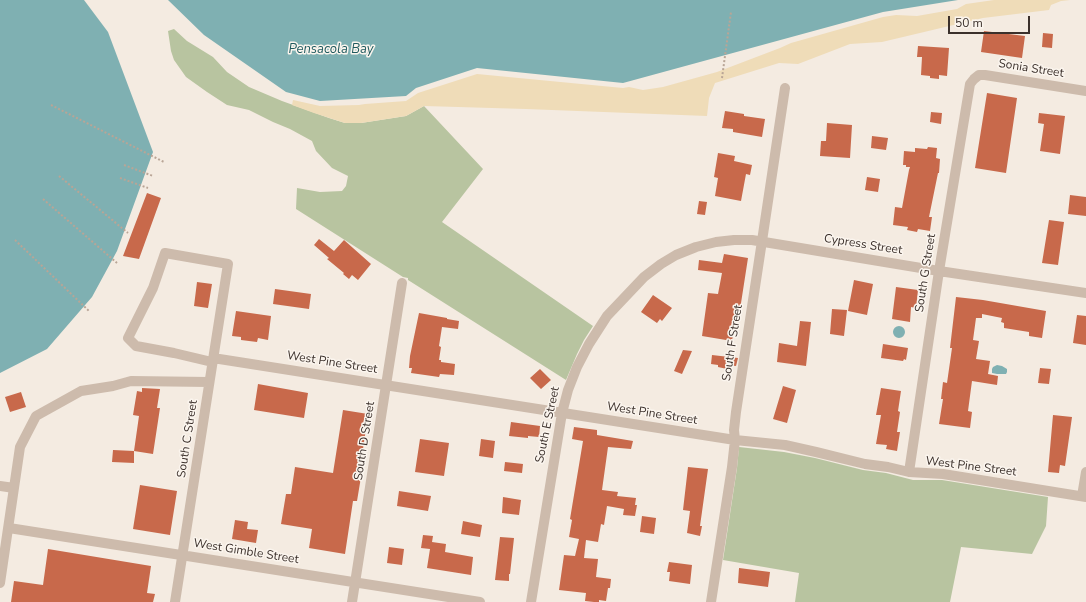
<!DOCTYPE html>
<style>
body{margin:0}
#map{position:relative;width:1086px;height:602px;overflow:hidden;background:#f4ebe1;font-family:"Nunito Sans",sans-serif}
canvas{display:block}
.scale{position:absolute;left:948px;top:16px;width:82px;height:18px;box-sizing:border-box;border:2px solid #3b302b;border-top:0;padding-left:5px;font-size:12px;line-height:14px;white-space:nowrap;color:#3b302b;-webkit-text-stroke:3px #fbf5ee;paint-order:stroke}
</style>
<div id="map">
<canvas width="1086" height="602"></canvas>
<div class="scale">50 m</div>
</div>
<script>
const ctx = document.querySelector('canvas').getContext('2d');
ctx.lineJoin = 'round';
function fill(path, color) { ctx.fillStyle = color; ctx.fill(path, 'evenodd'); }
const poly = rows => new Path2D(rows.map(r => 'M' + r).join(''));
function strokePath(path, color, width, dash) { ctx.strokeStyle = color; ctx.lineWidth = width; ctx.lineCap = dash ? 'butt' : 'round'; ctx.setLineDash(dash || []); ctx.stroke(path); }
function drawText(font, color, halo, rows, align = 'center') {
  ctx.font = font + ' "Nunito Sans",sans-serif'; ctx.lineWidth = 3; ctx.setLineDash([]); ctx.textBaseline = 'middle'; ctx.strokeStyle = halo; ctx.fillStyle = color; for (const [text, x, y, turn = 0] of rows) {
    ctx.save(); ctx.translate(x, y); ctx.rotate((+turn || 0) * Math.PI / 180); ctx.textAlign = isNaN(turn) ? turn : align; if (halo) ctx.strokeText(text, 0, 0); ctx.fillText(text, 0, 0); ctx.restore();
  }
}
fill(poly([
 [174,29,187,41,213,57,227,72,249,87,282,101,329,118,345,123,361,123,406,116,424,106,483,169,442,222,593,326,584,340,577,354,566,380,408,280,408,278,403,277,296,209,297,188,320,192,342,191,346,186,348,176,332,168,316,151,312,141,290,129,273,122,249,110,227,105,207,92,186,77,174,60,171,51,168,31],
 [739,447,784,452,815,458,863,470,886,473,913,480,942,480,1048,497,1046,526,1032,554,961,547,950,602,795,602,799,573,723,560,737,468]
]), '#b8c4a0');
fill(poly([
 [994,0,1070,0,1061,1,1051,5,1049,10,983,18,882,42,850,44,798,64,779,63,715,83,709,98,707,116,526,109,424,106,406,116,361,123,345,123,314,113,292,105,293,100,320,106,359,105,365,104,406,101,418,93,477,74,623,88,629,87,643,90,663,87,717,72,780,48,791,43,883,17,896,15,917,16,957,9,966,4]
]), '#efdcb8');
fill(poly([
 [0,0,84,0,108,32,153,152,117,251,92,297,47,349,0,373],
 [168,0,958,0,883,12,623,83,477,68,416,88,406,96,320,101,286,92,204,35],
 '893 332a6 6 0 1 1 12 0a6 6 0 1 1-12 0Z',
 [997,365,1002,366,1007,369,1007,372,1006,374,997,374,992,373,992,369,993,367]
]), '#7fb0b2');
fill(poly([
 [984,31,1025,36,1022,58,981,52],
 [1043,33,1053,34,1052,48,1042,47],
 [918,46,949,48,947,76,939,75,939,79,930,78,930,76,921,75,922,57,917,57],
 [987,93,1017,98,1006,173,975,168],
 [725,111,744,114,744,116,765,119,762,137,733,132,733,129,722,128],
 [931,112,942,113,941,124,930,122],
 [1039,113,1065,116,1060,154,1040,151,1044,124,1038,123],
 [827,123,852,125,850,158,820,156,821,141,826,141],
 [872,136,888,138,886,150,871,148],
 [928,147,937,148,936,158,940,159,939,173,938,173,929,217,932,217,930,231,918,229,917,232,907,230,908,227,893,225,895,207,902,208,909,170,910,167,906,167,906,165,903,165,904,151,915,152,915,148,927,149],
 [718,153,735,156,734,161,752,165,750,175,746,174,741,201,715,196,718,178,714,177],
 [867,177,880,179,878,192,865,190],
 [147,193,161,198,139,259,123,256],
 [1070,195,1086,197,1086,216,1068,214],
 [699,201,707,202,705,215,697,214],
 [1049,220,1064,222,1058,265,1042,263],
 [319,239,334,251,344,240,371,264,358,280,352,275,349,279,343,274,344,273,327,259,329,258,314,245],
 [724,254,748,258,739,316,736,316,732,341,702,336,708,293,718,294,722,273,698,270,699,260,722,263],
 [854,280,873,284,867,315,848,311],
 [197,282,212,284,208,308,194,306],
 [896,287,918,290,916,308,911,307,910,322,892,319],
 [275,289,311,294,309,309,273,304],
 [653,295,672,308,662,321,660,319,657,323,641,312],
 [956,297,983,300,1046,311,1042,338,1029,336,1029,332,1004,328,1004,323,1001,322,1002,318,982,314,982,318,976,318,973,340,979,341,976,359,990,361,988,374,998,376,997,385,972,381,968,411,972,412,970,428,939,424,943,399,941,399,943,382,947,383,952,348,950,348],
 [832,309,847,310,844,336,830,334],
 [236,311,271,316,268,340,258,338,257,342,241,340,241,337,232,336],
 [419,313,447,318,447,319,459,321,458,329,442,327,439,346,441,347,439,360,441,360,441,362,455,364,454,375,440,374,439,377,411,373,412,368,409,368,410,356],
 [1077,315,1086,316,1086,345,1073,343],
 [800,321,811,322,806,366,777,362,779,343,797,346],
 [883,344,908,348,906,360,904,359,903,361,881,358],
 [683,350,692,351,682,374,674,371],
 [712,355,738,358,736,366,727,365,727,369,718,367,718,365,711,364],
 [1040,368,1051,369,1049,384,1038,383],
 [540,369,551,380,541,389,530,378],
 [258,384,308,393,304,418,254,410],
 [783,386,796,390,787,423,773,419],
 [142,388,160,389,157,408,160,408,153,454,134,451,139,416,133,415,137,391,142,392],
 [881,388,901,391,898,411,900,412,897,432,900,432,897,451,886,449,887,445,876,444,881,415,876,415],
 [21,392,26,407,10,412,5,397],
 [343,410,368,414,359,477,361,477,357,501,353,501,345,554,309,548,312,529,281,524,286,494,291,494,295,467,333,473],
 [1053,415,1072,417,1065,466,1060,465,1059,473,1048,472],
 [511,422,540,426,539,437,528,436,528,438,509,436],
 [574,427,597,430,597,435,633,441,631,449,608,447,602,490,618,492,617,496,636,498,635,505,637,505,635,516,623,515,624,509,607,506,604,525,601,524,598,542,586,540,584,558,598,559,596,577,611,579,610,588,608,588,606,601,599,600,599,602,594,602,585,601,586,593,559,590,564,555,575,556,579,539,569,537,572,520,570,519,583,441,572,439],
 [420,439,449,443,444,476,415,472],
 [481,439,495,441,493,458,479,456],
 [113,450,134,451,134,463,112,462],
 [505,462,523,464,522,473,504,471],
 [688,467,708,469,700,526,702,526,700,536,687,533,690,511,683,510],
 [140,485,177,491,170,535,133,529],
 [399,491,431,496,428,511,397,506],
 [503,497,521,500,519,515,502,513],
 [642,516,656,518,654,534,640,532],
 [235,520,248,522,247,529,258,530,256,543,232,539],
 [463,521,482,525,480,537,461,534],
 [423,535,433,536,432,542,446,544,445,552,473,557,471,575,427,568,430,549,421,548],
 [500,537,514,538,510,574,509,574,509,581,495,580],
 [389,547,404,549,402,565,387,563],
 [48,549,151,566,147,593,155,594,153,602,11,602,14,581,43,585],
 [669,562,692,565,690,584,669,581,670,572,667,572],
 [739,568,770,572,768,587,738,583]
]), '#c8694b');
strokePath(poly([
 [722,78,731,12],
 [51,105,164,162],
 [124,165,153,176],
 [59,176,128,233],
 [120,178,148,188],
 [43,199,117,263],
 [15,240,89,311]
]), '#b9a596', 2, [2, 2]);
strokePath(poly([
 [213,358,735,440,785,445,816,452,865,464,888,467,909,472,943,474,1086,497],
 [909,472,939,271,970,84,974,79,979,75,985,75,1086,91],
 [0,486,14,488],
 [1082,496,1086,472],
 [9,528,480,602],
 [0,583,20,447,36,416,81,391,113,386,131,381,209,382],
 [175,602,228,264,165,253,153,288,128,338,136,346,174,353,212,362],
 [352,602,402,283],
 [531,602,562,413,568,390,577,367,589,344,607,316,644,277,661,264,676,255,696,247,716,242,734,240,752,240,939,271,1086,293],
 [711,602,732,467,735,440,734,430,736,412,762,241,785,88]
]), '#cdbbac', 10);
drawText('12px', '#3b302b', '#fbf5ee', [
 ["Sonia Street",1031,69,9],
 ["Cypress Street",863,245,9],
 ["South G Street",926,273,-81],
 ["South F Street",733,343,-81],
 ["West Pine Street",332,363,9],
 ["West Pine Street",652,414,9],
 ["South E Street",548,425,-78],
 ["South C Street",188,439,-81],
 ["South D Street",365,441,-81],
 ["West Pine Street",971,467,7],
 ["West Gimble Street",246,552,9]
]);
drawText('italic 13px', '#1f5a5e', '#fbf5ee', [
 ["Pensacola Bay",331,50]
]);
</script>
